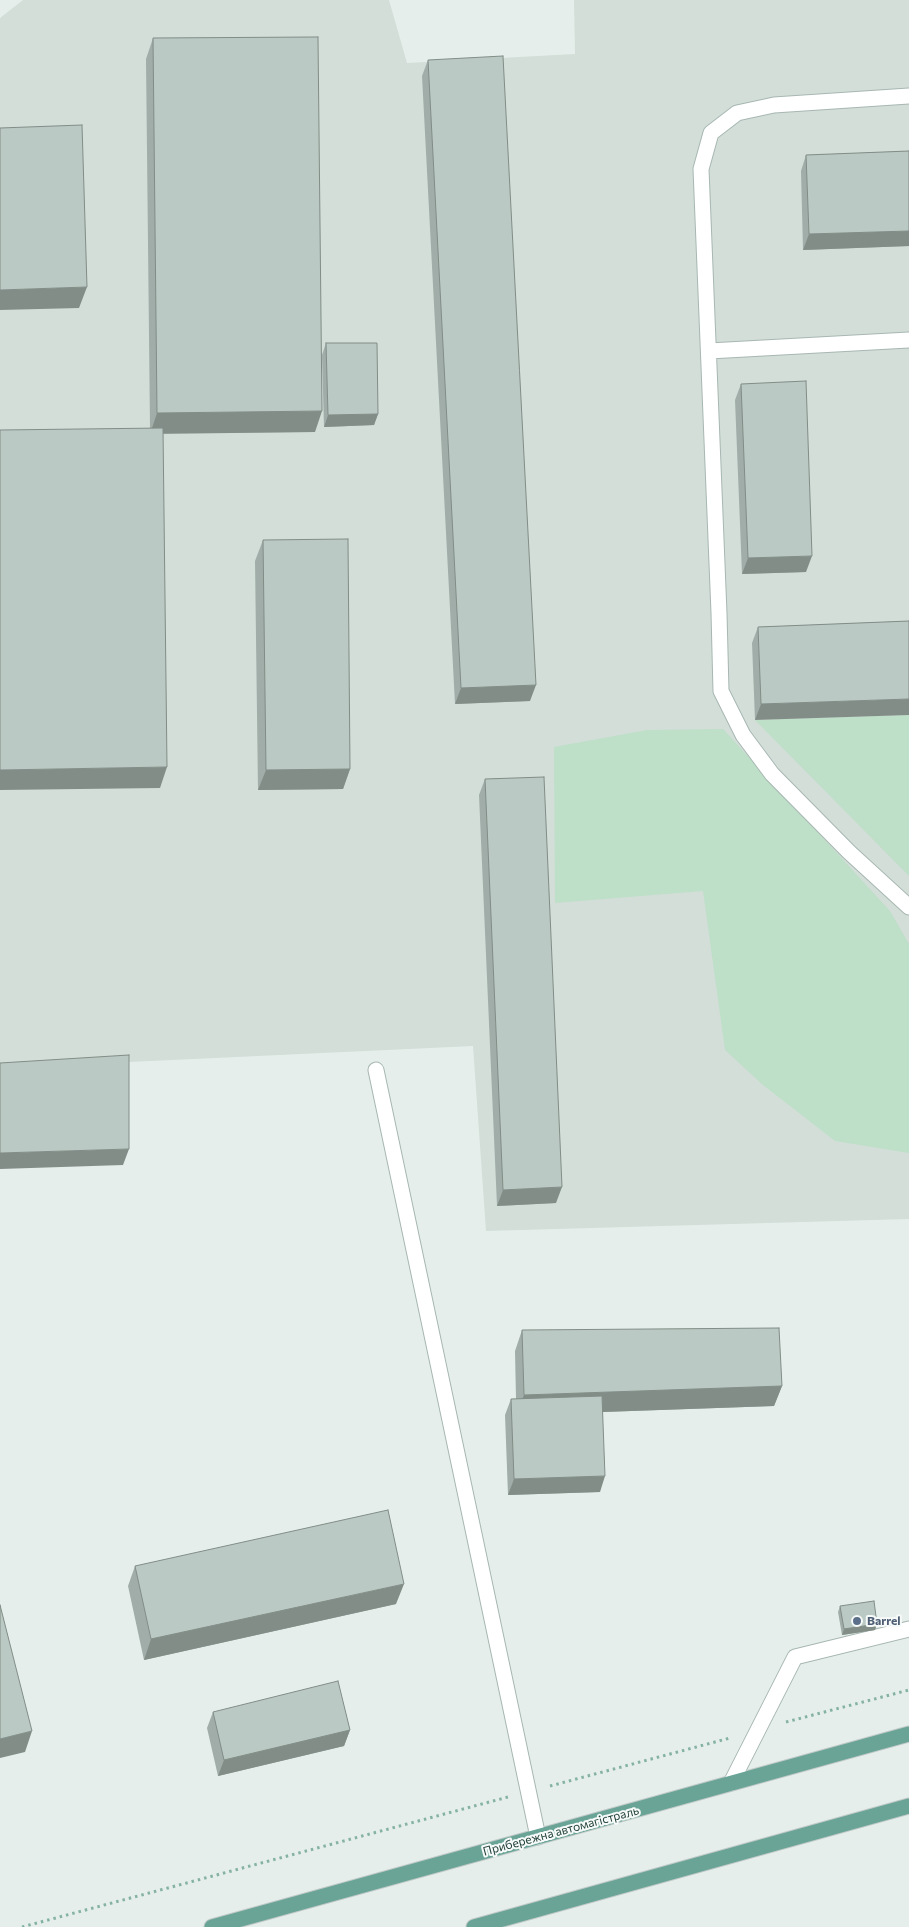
<!DOCTYPE html>
<meta charset="utf-8">
<style>
body{margin:0}
canvas{display:block;background:#e5eeea}
</style>
<canvas width="909" height="1927"></canvas>
<script>
const ctx = document.querySelector('canvas').getContext('2d');
ctx.lineJoin = 'round';
function fill(path, color) { ctx.fillStyle = color; ctx.fill(path, 'evenodd'); }
const poly = rows => new Path2D(rows.map(r => 'M' + r).join(''));
function strokePath(path, color, width, dash) { ctx.strokeStyle = color; ctx.lineWidth = width; ctx.lineCap = dash ? 'butt' : 'round'; ctx.setLineDash(dash || []); ctx.stroke(path); }
function drawText(font, color, halo, rows, align = 'center') {
  ctx.font = font + ' Commissioner,sans-serif'; ctx.lineWidth = 4; ctx.setLineDash([]); ctx.textBaseline = 'middle'; ctx.strokeStyle = halo; ctx.fillStyle = color; for (const [text, x, y, turn = 0] of rows) {
    ctx.save(); ctx.translate(x, y); ctx.rotate((+turn || 0) * Math.PI / 180); ctx.textAlign = isNaN(turn) ? turn : align; if (halo) ctx.strokeText(text, 0, 0); ctx.fillText(text, 0, 0); ctx.restore();
  }
}
fill(poly([
 [23,0,389,0,407,63,575,54,574,0,909,0,909,1219,486,1231,473,1046,0,1068,0,18]
]), '#d3ded9');
fill(poly([
 [909,715,909,876,755,720],
 [723,729,890,911,909,944,909,1153,835,1141,763,1085,725,1050,703,891,555,903,554,747,647,730]
]), '#bedfc8');
const minor = poly([
 [909,96,774,105,737,113,711,133,701,169,719,613,721,691,743,735,772,774,849,852,909,907],
 [709,351,909,340],
 [376,1070,538,1837],
 [731,1783,795,1657,909,1629]
]);
const major = poly([
 [212,1927,909,1734],
 [474,1927,909,1806]
]);
strokePath(minor, '#a7b7b2', 17);
strokePath(major, '#c1cac8', 17);
strokePath(poly([
 [786,1722,909,1690],
 [550,1786,730,1738],
 [22,1927,508,1797]
]), '#85b2a5', 3, [2.5, 4]);
strokePath(minor, '#fff', 15);
strokePath(major, '#69a497', 15);
fill(poly([
 [153,38,315,432,163,433,160,788,150,428,146,59],
 [428,60,530,701,455,704,422,76],
 [909,151,909,246,803,250,801,171,806,155],
 [326,343,378,414,374,425,324,427,322,355],
 [741,384,806,572,742,574,735,400],
 [263,540,350,769,343,789,258,790,255,561],
 [909,621,755,720,752,643,758,627],
 [485,779,556,1203,497,1206,479,795],
 [522,1330,782,1386,774,1406,603,1412,600,1492,508,1495,505,1415,511,1399,516,1399,515,1351],
 [135,1566,396,1604,144,1660,128,1586],
 [840,1606,877,1624,875,1630,842,1635,838,1612],
 [213,1712,350,1730,344,1746,218,1776,207,1728]
]), '#a0ada8');
fill(poly([
 [909,231,909,246,803,250,809,234],
 [87,287,79,308,0,310,0,290],
 [322,411,315,432,150,434,157,413],
 [378,414,374,425,324,427,328,415],
 [812,556,806,572,742,574,748,558],
 [536,685,530,701,455,704,461,688],
 [909,699,909,715,755,720,761,704],
 [167,767,160,788,0,790,0,770],
 [350,769,343,789,258,790,266,770],
 [129,1149,123,1165,0,1169,0,1153],
 [562,1187,556,1203,497,1206,503,1190],
 [782,1386,774,1406,516,1415,524,1395],
 [605,1476,600,1492,508,1495,514,1479],
 [404,1584,396,1604,144,1660,151,1639],
 [877,1624,875,1630,842,1635,844,1629],
 [350,1730,344,1746,218,1776,224,1760],
 [32,1731,25,1752,0,1758,0,1739]
]), '#828d88');
const building = poly([
 [318,37,322,411,157,413,153,38,318,37],
 [503,56,536,685,461,688,428,60,503,56],
 [82,125,87,287,0,290,0,128,82,125],
 [909,151,909,231,809,234,806,155,909,151],
 [326,343,377,343,378,414,328,415,326,343],
 [806,381,812,556,748,558,741,384,806,381],
 [163,428,167,767,0,770,0,430,163,428],
 [348,539,350,769,266,770,263,540,348,539],
 [909,621,909,699,761,704,758,627,909,621],
 [544,777,562,1187,503,1190,485,779,544,777],
 [129,1055,129,1149,0,1153,0,1063,129,1055],
 [779,1328,782,1386,524,1395,522,1330,779,1328],
 [602,1396,605,1476,514,1479,511,1399,602,1396],
 [388,1510,404,1584,151,1639,135,1566,388,1510],
 [874,1601,877,1624,844,1629,840,1606,874,1601],
 [0,1605,32,1731,0,1739,0,1605],
 [338,1681,350,1730,224,1760,213,1712,338,1681]
]);
fill(building, '#bac9c3');
strokePath(building, '#828d88', 1);
for (const [x, y, r, color] of [
 [857,1621,5,"#5c6f8a"]
]) { const dot = new Path2D(); dot.arc(x, y, r, 0, 2 * Math.PI); ctx.fillStyle = color; ctx.fill(dot); strokePath(dot, '#f6faf8', 2); }
drawText('bold 12px', '#4e5e75', '#f6faf8', [
 ["Barrel",867,1621]
], 'left');
drawText('12px', '#23413a', '#f6faf8', [
 ["Прибережна автомагістраль",561,1831,-15]
]);
</script>
